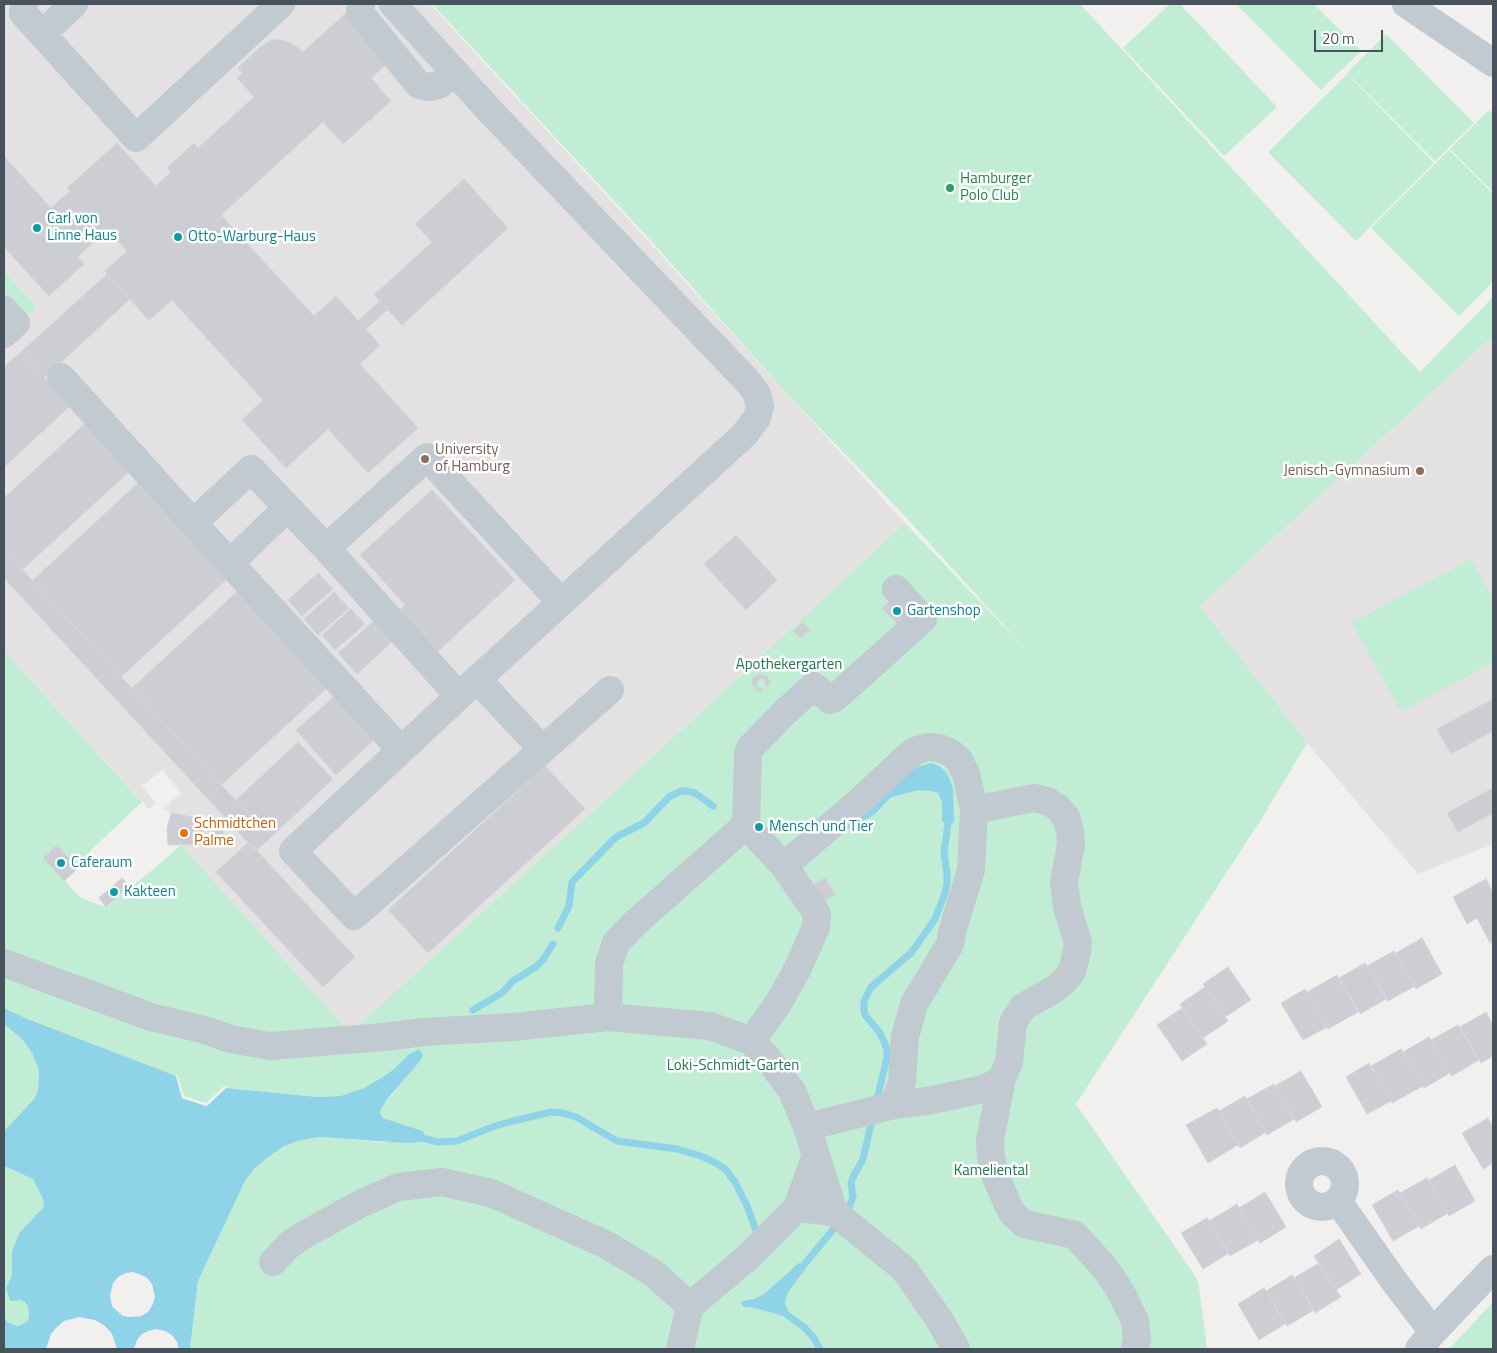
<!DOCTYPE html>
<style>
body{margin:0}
#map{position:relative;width:1497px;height:1353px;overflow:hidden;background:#f2f0ef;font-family:"Titillium Web",sans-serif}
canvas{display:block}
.frame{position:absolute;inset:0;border:5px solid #48525c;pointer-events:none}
.scale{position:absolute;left:1314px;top:30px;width:69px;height:22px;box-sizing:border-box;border:2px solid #48525c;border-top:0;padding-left:6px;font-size:15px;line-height:18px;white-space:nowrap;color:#48525c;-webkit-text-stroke:4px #fff;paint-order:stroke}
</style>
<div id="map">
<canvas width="1497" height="1353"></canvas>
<div class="frame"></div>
<div class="scale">20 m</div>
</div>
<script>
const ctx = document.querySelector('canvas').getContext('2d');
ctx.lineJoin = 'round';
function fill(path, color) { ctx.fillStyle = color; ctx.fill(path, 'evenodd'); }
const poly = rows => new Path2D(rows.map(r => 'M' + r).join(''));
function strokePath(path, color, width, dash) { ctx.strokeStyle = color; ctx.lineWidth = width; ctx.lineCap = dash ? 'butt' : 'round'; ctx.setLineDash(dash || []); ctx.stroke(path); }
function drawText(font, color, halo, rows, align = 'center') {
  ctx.font = font + ' "Titillium Web",sans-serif'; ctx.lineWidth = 5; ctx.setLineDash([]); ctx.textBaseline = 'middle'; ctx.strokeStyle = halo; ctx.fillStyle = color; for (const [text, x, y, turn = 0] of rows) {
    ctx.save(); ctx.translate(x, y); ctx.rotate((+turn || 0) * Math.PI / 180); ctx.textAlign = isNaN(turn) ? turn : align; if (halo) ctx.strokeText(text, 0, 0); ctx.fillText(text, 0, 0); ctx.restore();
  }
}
fill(poly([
 [4,4,430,4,652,245,788,395,905,523,697,716,350,1033,181,845,182,844,171,813,163,809,181,793,162,770,142,786,156,803,149,809,4,651,4,339,37,307,4,271],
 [1493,336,1493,844,1418,874,1307,743,1200,606]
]), '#e3e1e1');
fill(poly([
 [432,4,1080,4,1420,372,1493,297,1493,336,1200,606,1307,743,1262,818,1076,1104,1198,1280,1207,1349,190,1349,198,1281,245,1181,254,1169,267,1158,284,1146,301,1140,320,1137,382,1142,421,1142,423,1131,383,1118,380,1113,381,1109,423,1055,419,1049,409,1054,394,1069,383,1077,362,1089,340,1096,317,1097,226,1088,207,1106,182,1098,4,1008,4,651,142,802,91,850,78,868,65,881,81,898,94,903,106,907,161,863,181,845,350,1033,697,716,905,523,1031,655,901,512,788,395,653,243],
 [1170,4,1180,4,1277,107,1224,156,1123,48],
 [1236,4,1314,4,1361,51,1321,90],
 [1386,34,1474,123,1435,161,1347,73],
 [1347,74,1434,163,1356,241,1268,152],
 [1489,110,1493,114,1493,192,1450,149],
 [1449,150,1493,194,1493,282,1459,316,1371,228],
 [4,271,37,307,4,339],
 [1471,559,1493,599,1493,662,1401,712,1352,623],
 [4,1024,22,1039,32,1053,38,1067,39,1075,38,1090,35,1098,4,1131],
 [4,1166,33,1179,43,1199,44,1208,20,1232,13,1251,12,1275,6,1288,13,1300,20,1300,25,1302,28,1307,29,1313,28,1321,18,1326,7,1322,4,1317],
 [1493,1302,1493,1349,1449,1349]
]), '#c0edd3');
fill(poly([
 [931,763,939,766,945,771,949,778,953,788,954,823,942,822,942,802,938,793,931,791,918,790,892,797,884,789,915,768],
 [4,1008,27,1019,176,1076,182,1098,206,1106,226,1088,317,1097,340,1096,362,1089,383,1077,394,1069,409,1054,419,1049,423,1055,420,1061,389,1097,381,1109,380,1113,383,1118,423,1131,424,1134,423,1138,421,1142,406,1143,320,1137,301,1140,284,1146,267,1158,254,1169,245,1181,198,1281,190,1349,179,1349,177,1342,172,1335,165,1331,156,1329,148,1331,142,1334,137,1340,134,1349,117,1349,112,1334,105,1326,95,1320,79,1317,64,1321,57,1327,51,1334,46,1349,4,1349,4,1317,7,1322,18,1326,28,1321,29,1313,28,1307,25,1302,20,1300,10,1301,6,1288,12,1275,12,1251,20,1232,44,1207,43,1199,33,1179,4,1166,4,1131,35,1098,38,1090,39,1075,38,1067,32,1053,22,1039,4,1024],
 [133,1272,146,1277,152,1284,155,1297,152,1306,148,1312,141,1316,130,1317,123,1316,117,1311,112,1306,110,1296,113,1283,118,1277,126,1273],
 [799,1263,806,1268,789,1291,786,1298,785,1305,788,1309,782,1316,774,1313,750,1307,744,1307,742,1305,741,1303,742,1301,754,1299,764,1294]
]), '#8fd3e8');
fill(poly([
 [177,1074,184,1096,206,1103,224,1086,228,1086,207,1106,182,1098,176,1076]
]), '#f2f0ef');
strokePath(poly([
 [850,825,872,812,889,794,898,790],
 [558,928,569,906,572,882,616,837,644,823,669,797,681,791,686,791,695,793,713,806],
 [473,1010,502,993,513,981,537,966,543,960,553,944],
 [876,1103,887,1058,887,1050,885,1044,880,1033,865,1015,864,1010,864,1001,871,987,911,953,935,919,945,893,947,883,947,874,944,853,948,823,947,815],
 [414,1136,438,1142,457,1141,495,1126,513,1121,551,1112,563,1113,576,1117,617,1141,677,1149,701,1156,714,1162,725,1169,735,1182,747,1206,756,1230],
 [847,1213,853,1197,851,1183,853,1177,863,1159,873,1116],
 [798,1272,836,1226],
 [778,1308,805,1328,813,1337,820,1349]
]), '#8fd3e8', 7);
const building = poly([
 [348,11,392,59,371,78,391,101,343,144,323,122,221,215,314,316,336,296,380,345,360,364,418,428,368,473,328,429,286,468,242,420,263,400,172,300,149,320,107,274,105,271,127,251,108,230,87,248,51,208,70,191,67,188,117,143,156,186,171,172,167,168,194,143,198,148,254,97,237,78,242,73,238,68,260,47,272,40,279,39,288,42,296,46,303,52,348,11],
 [4,156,87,248,78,257,84,264,49,296,5,248,4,249,4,156],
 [464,179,508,228,402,325,374,295,432,242,415,224,464,179],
 [107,274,130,299,44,378,21,352,107,274],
 [380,301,388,309,366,329,358,321,380,301],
 [21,352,70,406,4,467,4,367,21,352],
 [88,421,132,469,22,570,4,550,4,498,88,421],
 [138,483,227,579,121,677,32,581,138,483],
 [432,490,515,580,435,654,397,613,405,605,360,555,432,490],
 [736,535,777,580,746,610,704,564,736,535],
 [4,550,221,785,207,798,4,578,4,550],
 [318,573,333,589,302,616,288,600,318,573],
 [239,590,328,687,221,785,132,688,239,590],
 [334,592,349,608,318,635,304,619,334,592],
 [895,595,913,614,900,627,882,608,895,595],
 [351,609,365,624,335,650,322,635,351,609],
 [378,617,397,637,357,674,338,653,378,617],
 [803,622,810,630,800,638,793,631,803,622],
 [759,674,767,676,770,682,768,687,765,686,766,684,764,679,762,678,757,681,756,683,757,686,759,688,762,688,763,692,757,691,752,683,752,679,759,674],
 [337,694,376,738,336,775,296,730,337,694],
 [1493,699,1493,731,1451,754,1437,729,1493,699],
 [298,742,333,779,271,837,236,800,298,742],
 [545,766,585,809,428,953,388,910,545,766],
 [221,785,271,837,256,851,207,798,221,785],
 [1493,788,1493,813,1458,832,1447,813,1493,788],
 [171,813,203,819,201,844,168,845,167,828,171,813],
 [209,825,224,826,223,840,208,839,209,825],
 [249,842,355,957,323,987,216,872,249,842],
 [57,845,78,868,64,881,43,858,57,845],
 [122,878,129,886,106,907,99,898,122,878],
 [825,878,835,895,821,903,810,886,825,878],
 [1486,879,1493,893,1493,941,1490,943,1477,918,1467,924,1453,897,1486,879],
 [1422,938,1442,974,1416,989,1396,953,1422,938],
 [1394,951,1415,986,1388,1001,1367,966,1394,951],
 [1365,963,1386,999,1360,1014,1339,978,1365,963],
 [1228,967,1251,1000,1225,1017,1203,984,1228,967],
 [1337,975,1358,1012,1328,1029,1307,992,1337,975],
 [1205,987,1228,1021,1203,1038,1180,1004,1205,987],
 [1305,989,1327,1027,1303,1040,1281,1003,1305,989],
 [1182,1008,1207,1044,1182,1061,1157,1025,1182,1008],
 [1486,1012,1493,1025,1493,1056,1481,1063,1460,1027,1486,1012],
 [1458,1025,1479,1060,1452,1076,1431,1040,1458,1025],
 [1429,1037,1450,1073,1424,1088,1403,1052,1429,1037],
 [1401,1049,1423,1086,1392,1103,1371,1066,1401,1049],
 [1369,1063,1391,1101,1367,1114,1346,1077,1369,1063],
 [1301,1071,1322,1107,1296,1122,1275,1086,1301,1071],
 [1274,1084,1294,1119,1267,1135,1247,1099,1274,1084],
 [1245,1096,1266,1132,1240,1148,1219,1111,1245,1096],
 [1217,1108,1238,1145,1208,1163,1186,1125,1217,1108],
 [1488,1118,1493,1127,1493,1163,1483,1169,1462,1133,1488,1118],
 [1455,1165,1475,1201,1449,1216,1429,1180,1455,1165],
 [1427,1178,1448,1213,1421,1229,1400,1193,1427,1178],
 [1398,1190,1419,1226,1393,1241,1372,1205,1398,1190],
 [1265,1192,1286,1227,1260,1243,1239,1208,1265,1192],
 [1237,1204,1258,1240,1230,1256,1209,1221,1237,1204],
 [1207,1218,1229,1253,1203,1269,1181,1233,1207,1218],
 [1339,1239,1361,1274,1336,1290,1314,1256,1339,1239],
 [1319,1263,1341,1297,1315,1313,1294,1278,1319,1263],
 [1292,1275,1314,1310,1287,1326,1266,1291,1292,1275],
 [1264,1288,1285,1324,1259,1340,1238,1304,1264,1288]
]);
fill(building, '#cdced4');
strokePath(building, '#d4d5db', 1);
strokePath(poly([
 [24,4,23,13,136,138,281,4],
 [361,4,360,13,419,85,429,87,439,85,455,72],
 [393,4,490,111,750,384,757,394,760,406,757,418,744,435,459,696,293,851,354,916,610,690],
 [1406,4,1493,63],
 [42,34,74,4],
 [4,310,16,323,4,334],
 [61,377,193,523],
 [326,548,427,457,561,602],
 [230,563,287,508],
 [477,679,542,749],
 [401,750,193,523,251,469,326,548,459,696],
 [746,825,784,866],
 [4,963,151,1017,205,1030,230,1039,270,1046,384,1037,424,1032,513,1027,608,1017,710,1026,751,1041,769,1060,792,1091,807,1127,834,1212,797,1208,747,1258,690,1306,680,1349],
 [608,1017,609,964,616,943,634,924,746,825,748,754,750,748,786,711,814,686,830,700,835,698,923,619,896,589],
 [751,1041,778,1004,798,968,816,927,817,914,814,909,784,866,862,799,908,756,917,750,928,747,939,748,951,753,959,760,966,774,974,810,971,870,952,932,950,944,914,1004,905,1037,902,1082,894,1105],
 [1002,1078,990,1140,991,1156,995,1175,1008,1205,1013,1214,1024,1224,1075,1235,1105,1268,1121,1292,1135,1321,1137,1339,1135,1349],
 [807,1127,894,1105,927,1101,979,1090,992,1085,1002,1078,1009,1062,1013,1023,1023,1007,1055,989,1066,979,1072,971,1077,951,1078,942,1067,907,1064,882,1071,844,1070,831,1066,817,1057,807,1047,801,1034,798,974,810],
 '1299 1184a23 23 0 1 1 46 0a23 23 0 1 1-46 0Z',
 [1338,1201,1394,1281,1433,1332],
 [797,1208,816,1155],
 [834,1212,904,1269,939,1319,956,1349],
 [273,1262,289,1245,304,1235,358,1205,398,1187,442,1182,491,1193,607,1245,653,1273,690,1306],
 [1419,1349,1433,1332,1493,1269]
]), '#c1c9d1', 28);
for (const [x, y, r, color] of [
 [950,188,5,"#2e9e5b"],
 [37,228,5,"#0f9aa8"],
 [178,237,5,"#0f9aa8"],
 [425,459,5,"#8d6e63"],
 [1420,471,5,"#8d6e63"],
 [897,611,5,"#0f9aa8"],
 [759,827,5,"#0f9aa8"],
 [184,833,5,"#e8710a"],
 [61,863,5,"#0f9aa8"],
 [114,892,5,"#0f9aa8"]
]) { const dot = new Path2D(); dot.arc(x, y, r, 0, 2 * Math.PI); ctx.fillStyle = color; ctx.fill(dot); strokePath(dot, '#fff', 2); }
drawText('15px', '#27864d', '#fff', [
 ["Hamburger",960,179],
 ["Polo Club",960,196]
], 'left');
drawText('15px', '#0d838f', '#fff', [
 ["Carl von",47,219],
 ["Linne Haus",47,236],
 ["Otto-Warburg-Haus",188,237],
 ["Gartenshop",907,611],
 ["Mensch und Tier",769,827],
 ["Caferaum",71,863],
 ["Kakteen",124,892]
], 'left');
drawText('15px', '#785e54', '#fff', [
 ["University",435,450],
 ["of Hamburg",435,467],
 ["Jenisch-Gymnasium",1410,471,"right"]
], 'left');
drawText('15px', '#1b7b4f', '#fff', [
 ["Apothekergarten",789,665],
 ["Loki-Schmidt-Garten",733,1066],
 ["Kameliental",991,1171]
]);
drawText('15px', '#c56008', '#fff', [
 ["Schmidtchen",194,824],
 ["Palme",194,841]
], 'left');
</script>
